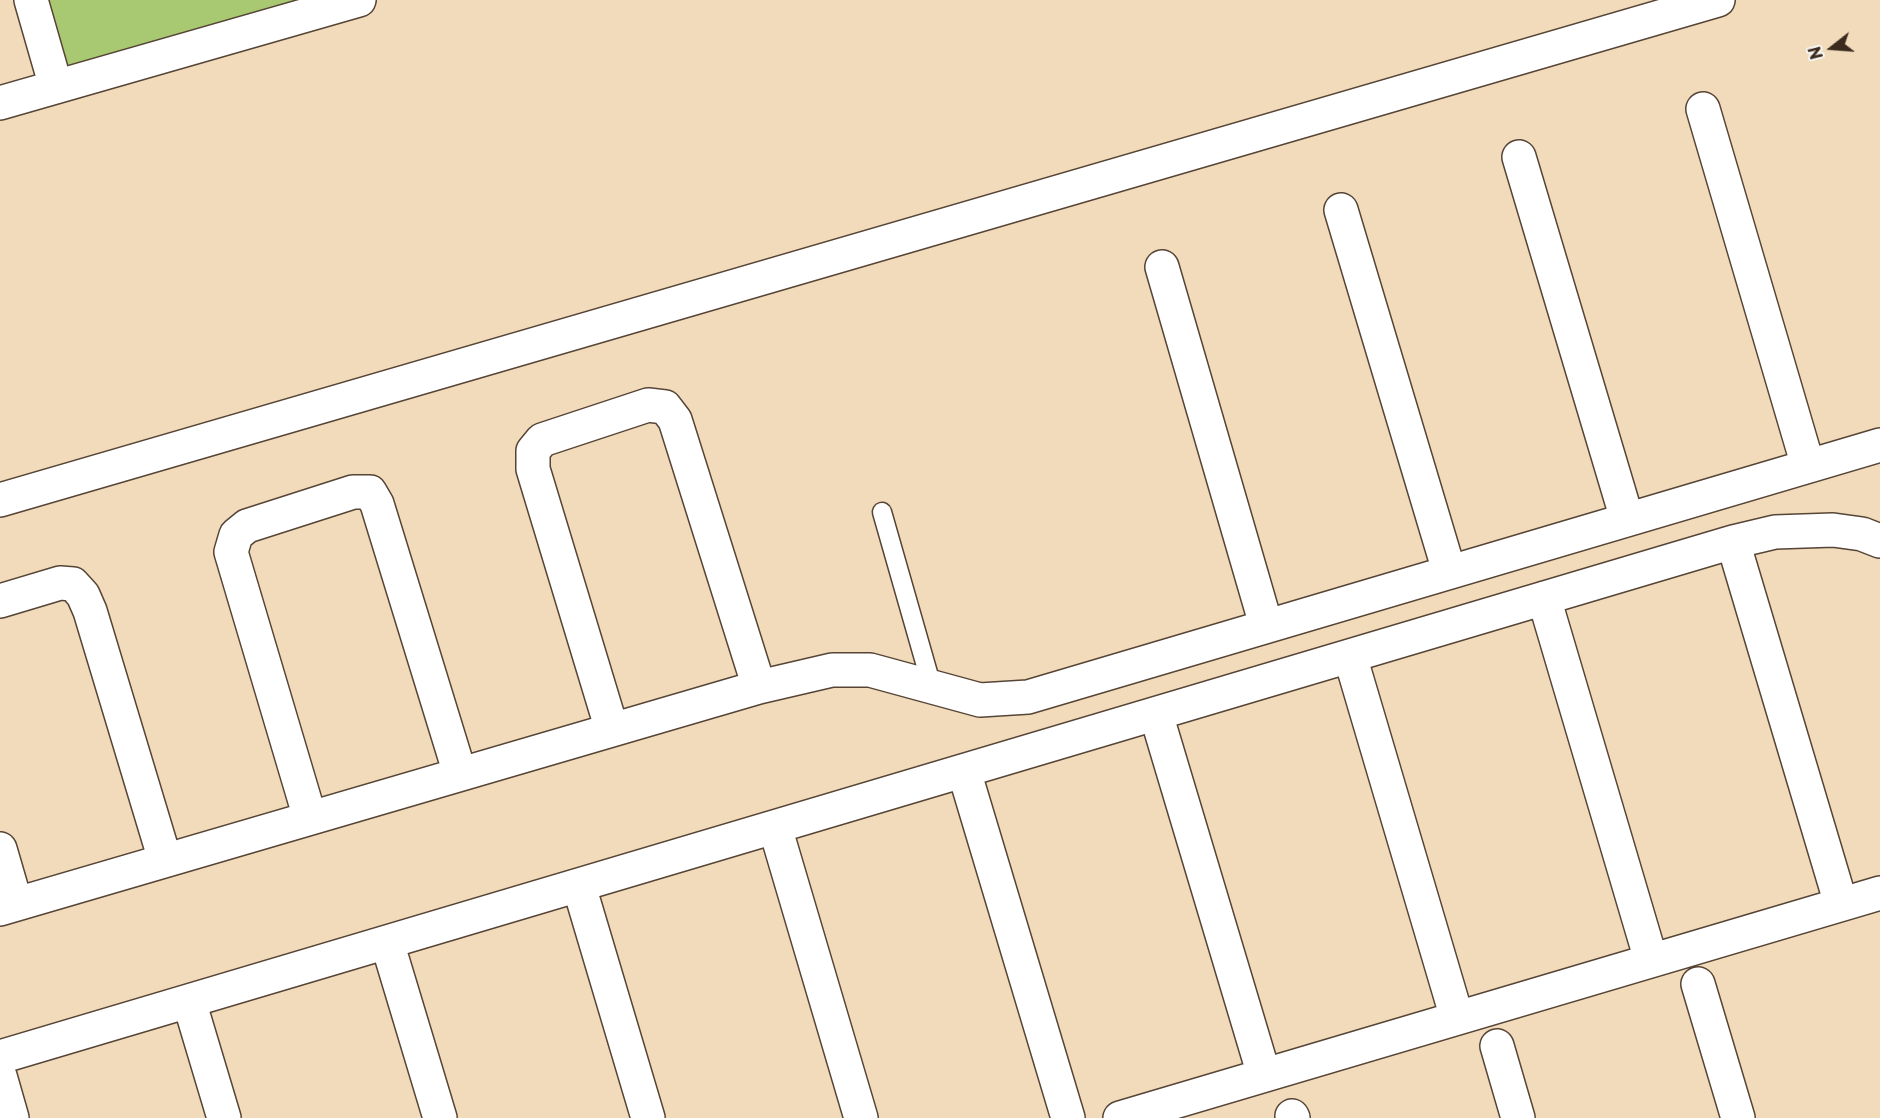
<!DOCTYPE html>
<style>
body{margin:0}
#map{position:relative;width:1880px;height:1118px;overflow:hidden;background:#f1dbbb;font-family:"Playpen Sans",sans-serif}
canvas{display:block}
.north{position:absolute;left:1802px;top:18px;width:60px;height:60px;-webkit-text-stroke:4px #f6f6f2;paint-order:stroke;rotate:253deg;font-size:16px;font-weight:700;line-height:24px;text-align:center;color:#3b2a1e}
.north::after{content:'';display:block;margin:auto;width:21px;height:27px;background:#3b2a1e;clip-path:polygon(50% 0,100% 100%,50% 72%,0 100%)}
</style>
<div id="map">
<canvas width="1880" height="1118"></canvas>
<div class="north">N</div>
</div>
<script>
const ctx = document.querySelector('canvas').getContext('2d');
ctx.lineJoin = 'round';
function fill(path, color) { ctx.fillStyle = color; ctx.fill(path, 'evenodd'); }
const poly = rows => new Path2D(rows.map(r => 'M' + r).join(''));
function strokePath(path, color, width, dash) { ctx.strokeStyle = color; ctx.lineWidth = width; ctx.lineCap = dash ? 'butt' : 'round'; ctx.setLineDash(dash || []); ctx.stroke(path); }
fill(poly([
 [31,0,359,0,56,87]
]), '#a8c972');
const lane = poly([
 [882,512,932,687]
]);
const street = poly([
 [31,0,56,87],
 [0,103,359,0],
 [1703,109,1808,466],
 [1519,157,1627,519],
 [1341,210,1449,571],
 [1162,267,1266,625],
 [0,500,1718,0],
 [1733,542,1841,904],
 [1544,598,1651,960],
 [0,601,60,583,73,584,83,595,90,611,165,860],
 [1350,656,1457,1018],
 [1156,714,1264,1075],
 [612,730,533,469,533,451,542,440,648,405,665,407,675,420,759,687],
 [964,771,1068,1118],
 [310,818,231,552,236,535,247,526,353,492,370,492,377,504,460,774],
 [775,827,861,1118],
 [0,849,16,904],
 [579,886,648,1118],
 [0,909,759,687,832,670,870,670,980,700,1028,697,1880,445],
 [387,942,440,1118],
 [1698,984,1738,1118],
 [189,1001,224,1118],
 [1497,1046,1518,1118],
 [0,1057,1733,542,1775,532,1833,530,1862,534,1880,541],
 [0,1076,12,1118],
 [1292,1116,1293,1118],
 [1120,1118,1880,893]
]);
strokePath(lane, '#564536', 21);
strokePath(street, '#564536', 36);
strokePath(lane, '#fff', 18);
strokePath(street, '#fff', 33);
</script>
